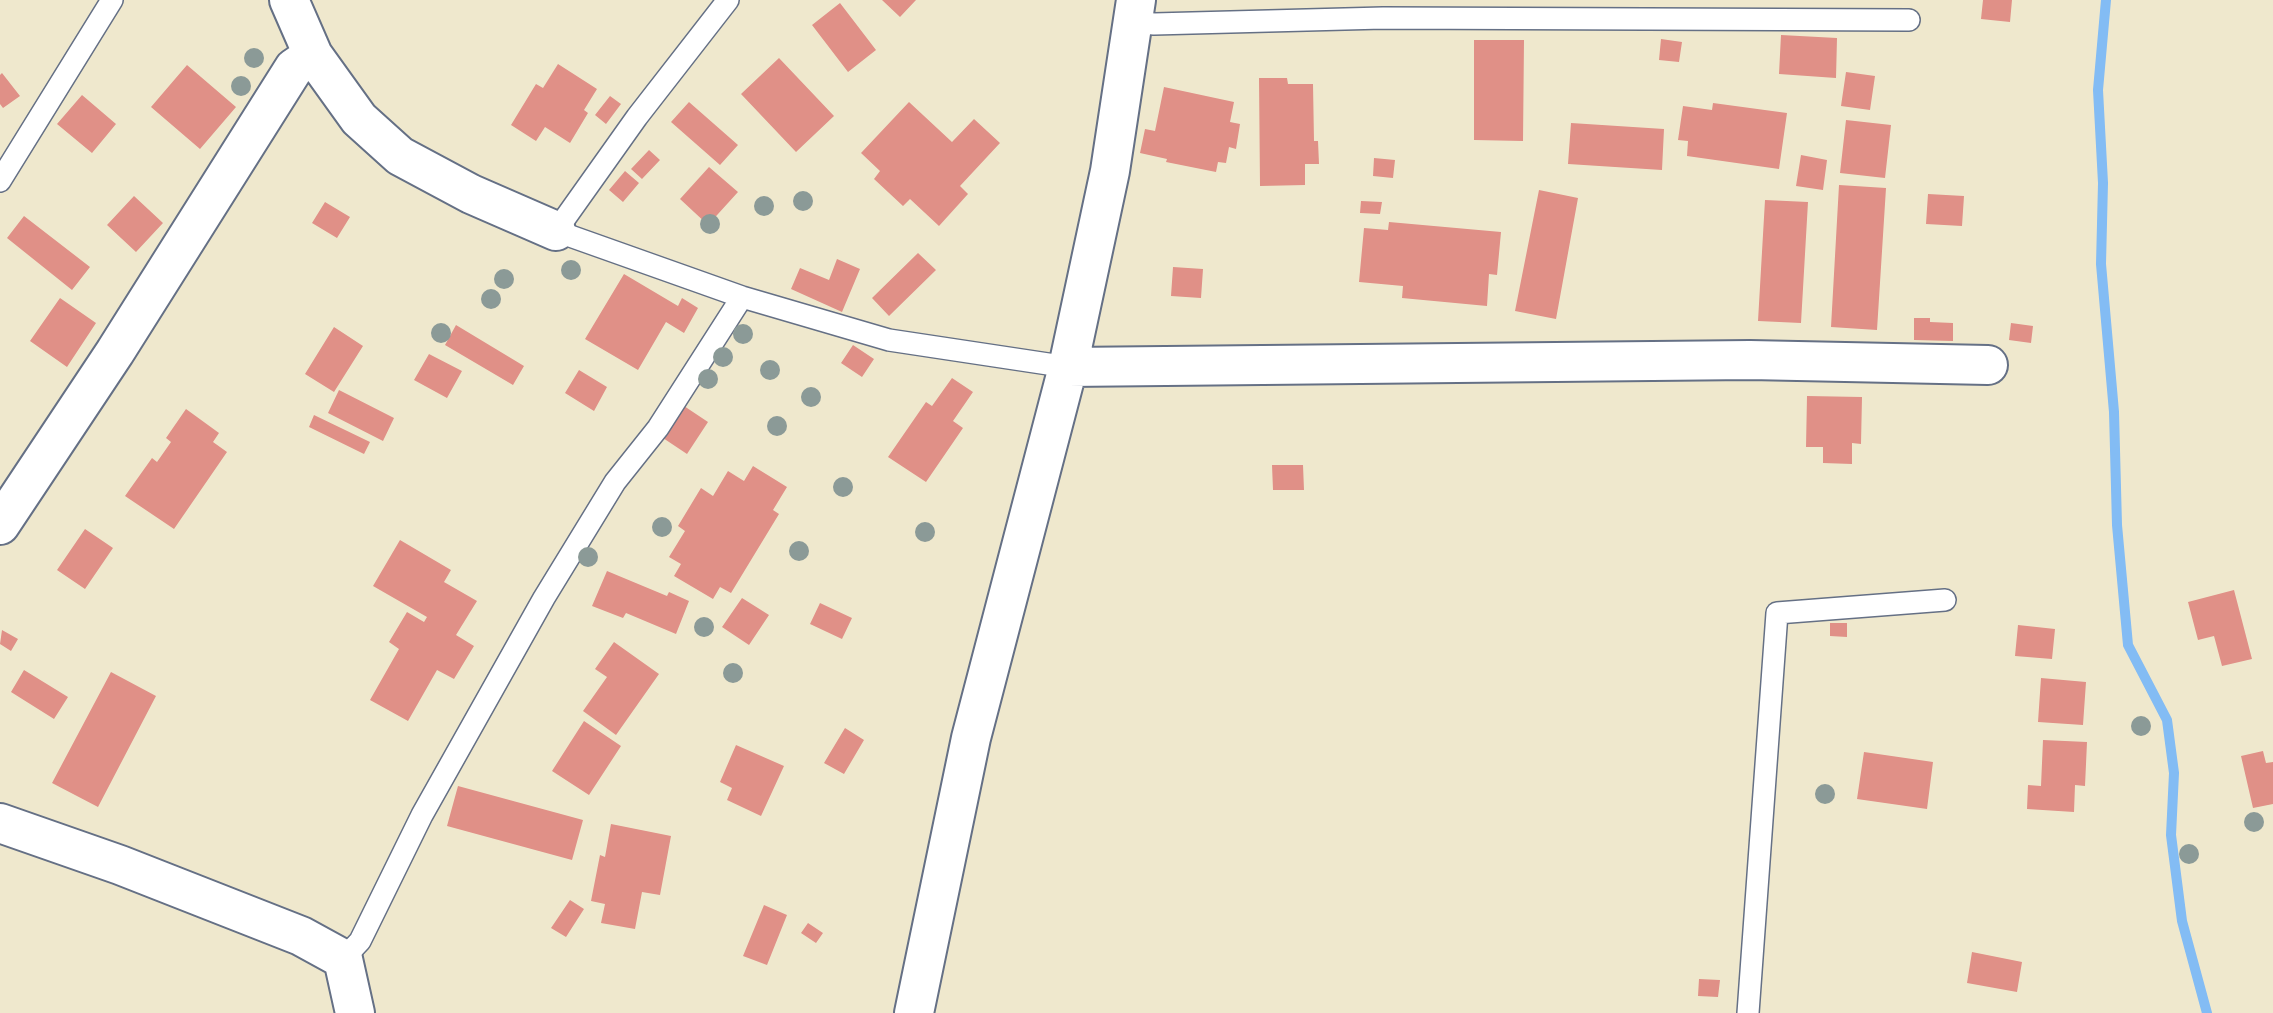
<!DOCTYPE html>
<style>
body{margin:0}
canvas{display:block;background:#efe8cd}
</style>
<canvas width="2273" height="1013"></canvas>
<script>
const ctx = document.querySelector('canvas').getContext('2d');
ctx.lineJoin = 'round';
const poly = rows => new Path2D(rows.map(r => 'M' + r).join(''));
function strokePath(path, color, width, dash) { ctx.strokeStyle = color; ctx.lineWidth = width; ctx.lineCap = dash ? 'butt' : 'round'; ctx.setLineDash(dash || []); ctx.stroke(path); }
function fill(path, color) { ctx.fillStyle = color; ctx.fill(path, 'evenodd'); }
strokePath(poly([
 [2106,0,2098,90,2103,183,2101,264,2114,412,2117,525,2128,645,2167,720,2174,773,2171,835,2182,921,2207,1013]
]), '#83bcf4', 10);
fill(poly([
 [882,0,916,0,900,17],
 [1983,0,2012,0,2010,22,1981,19],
 [840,3,876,50,848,72,812,25],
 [1781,35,1837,38,1836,78,1779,74],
 [1661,39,1682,42,1679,62,1659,60],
 [1474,40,1524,40,1523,141,1474,140],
 [779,58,834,116,796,152,741,94],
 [558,64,597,89,584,110,588,113,570,143,545,127,536,141,511,125,536,84,543,88],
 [187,65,236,107,200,149,151,107],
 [1846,72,1875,76,1870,110,1841,106],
 [2,73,20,96,3,108,0,104,0,75],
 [1259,78,1287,78,1288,84,1313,84,1314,141,1318,141,1319,164,1305,164,1305,185,1260,186],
 [1164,87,1234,102,1230,122,1240,124,1236,149,1229,147,1226,163,1218,162,1216,172,1166,162,1167,159,1140,153,1145,129,1155,131],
 [82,95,116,124,92,153,57,124],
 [610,96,621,104,606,124,595,115],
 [689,102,738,145,720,165,671,122],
 [909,102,952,142,974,119,1000,143,960,186,968,194,939,226,910,199,903,206,874,179,880,171,861,153],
 [1713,103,1787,113,1779,169,1687,156,1688,141,1678,140,1683,106,1712,110],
 [1846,120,1891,125,1885,178,1840,173],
 [1571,123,1664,129,1662,170,1568,164],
 [649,150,660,160,642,179,631,169],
 [1801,155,1827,160,1823,190,1796,186],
 [1374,158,1395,160,1393,178,1373,176],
 [709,167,738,192,708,225,680,199],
 [625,171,639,183,623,202,609,190],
 [1839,185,1886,188,1877,330,1831,327],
 [1539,190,1578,198,1556,319,1515,311],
 [1928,194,1964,196,1962,226,1926,224],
 [134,196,163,223,136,252,107,225],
 [1765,200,1808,202,1801,323,1758,321],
 [1361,201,1382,202,1380,214,1360,213],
 [325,202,350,217,337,238,312,223],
 [24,216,90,267,72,290,7,238],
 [1389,222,1501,232,1497,275,1489,274,1487,306,1402,298,1403,286,1359,282,1364,228,1388,230],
 [918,253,936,270,889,316,872,298],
 [837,259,860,269,842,312,791,289,800,268,829,280],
 [1173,267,1203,269,1201,298,1171,296],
 [624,274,678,306,682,298,698,308,684,333,666,322,638,370,585,339],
 [60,298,96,323,67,367,30,341],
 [1914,318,1930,318,1930,322,1953,323,1953,341,1914,340],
 [2011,323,2033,326,2031,343,2009,340],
 [456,325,524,366,513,385,445,345],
 [334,327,363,346,334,392,305,374],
 [853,345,874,359,862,377,841,363],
 [429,354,462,371,447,398,414,380],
 [579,370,607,387,594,411,565,393],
 [952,378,973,392,953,421,963,428,926,482,888,457,926,402,932,406],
 [339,390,394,418,383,441,328,413],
 [1807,396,1862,397,1861,444,1852,443,1852,464,1823,463,1823,447,1806,447],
 [681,404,708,422,687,454,660,436],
 [186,409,219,433,213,442,227,452,174,529,125,496,152,458,157,462,171,442,166,438],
 [314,415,370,442,364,454,309,427],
 [1272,465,1303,465,1304,490,1273,490],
 [753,466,787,487,773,510,779,514,731,593,720,587,713,599,674,576,681,564,669,557,685,531,678,526,701,488,713,496,728,471,744,481],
 [85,529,113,548,85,589,57,570],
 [400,540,451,570,444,582,477,601,456,635,474,646,454,679,437,670,408,721,370,700,399,649,389,642,407,612,424,622,427,617,373,586],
 [607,571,667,596,669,592,689,601,676,634,626,613,623,618,592,606],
 [2234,590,2252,659,2222,666,2214,636,2198,640,2188,602],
 [742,598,769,615,749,645,722,627],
 [820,603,852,618,842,639,810,624],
 [1830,623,1847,623,1847,637,1830,636],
 [2018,625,2055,629,2052,659,2015,656],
 [2,630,18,639,11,651,0,644],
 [614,642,659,674,616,735,583,711,607,677,595,669],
 [24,670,68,697,54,719,11,692],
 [111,672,156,696,98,807,52,783],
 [2041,678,2086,682,2083,725,2038,722],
 [584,721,621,746,589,795,552,771],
 [845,728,864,740,844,774,824,763],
 [2043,740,2087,742,2085,786,2075,785,2074,812,2027,809,2028,785,2041,786],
 [736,745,784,766,761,816,727,800,732,788,720,782],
 [2263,751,2266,763,2273,762,2273,804,2253,808,2241,756],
 [1864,752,1933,762,1927,809,1857,799],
 [458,786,583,820,572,860,447,826],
 [611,824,671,836,660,895,642,892,635,929,601,923,605,904,591,901,600,855,605,857],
 [570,900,584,909,566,937,551,928],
 [764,905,787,915,767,965,743,956],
 [808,923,823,933,816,943,801,933],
 [1972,952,2022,962,2017,992,1967,983],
 [1699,979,1720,980,1718,997,1698,996]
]), '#e09087');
const lane = poly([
 [728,0,637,117,556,231,742,297,889,340,1068,367],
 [1133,22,1154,24,1383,18,1909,20],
 [0,181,112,0],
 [343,959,360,941,422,815,544,598,615,482,658,428,742,297],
 [1748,1013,1777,613,1945,600]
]);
const street = poly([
 [289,0,313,55,359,119,400,156,471,194,556,231],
 [1068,367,1750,360,1988,365],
 [0,525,115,352,294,68,313,55],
 [0,823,120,865,301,936,343,959,355,1013],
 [914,1013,971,738,1068,367,1110,171,1136,0]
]);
strokePath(lane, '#657085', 24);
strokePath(street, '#657085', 42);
strokePath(lane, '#fff', 21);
strokePath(street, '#fff', 38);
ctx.fillStyle = '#8b9a97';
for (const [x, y] of [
 [254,58],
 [241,86],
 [803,201],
 [764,206],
 [710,224],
 [571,270],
 [504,279],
 [491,299],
 [441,333],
 [743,334],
 [723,357],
 [770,370],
 [708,379],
 [811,397],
 [777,426],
 [843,487],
 [662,527],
 [925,532],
 [799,551],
 [588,557],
 [704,627],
 [733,673],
 [2141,726],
 [1825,794],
 [2254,822],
 [2189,854]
]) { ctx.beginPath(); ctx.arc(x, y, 10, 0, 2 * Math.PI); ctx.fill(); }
</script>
